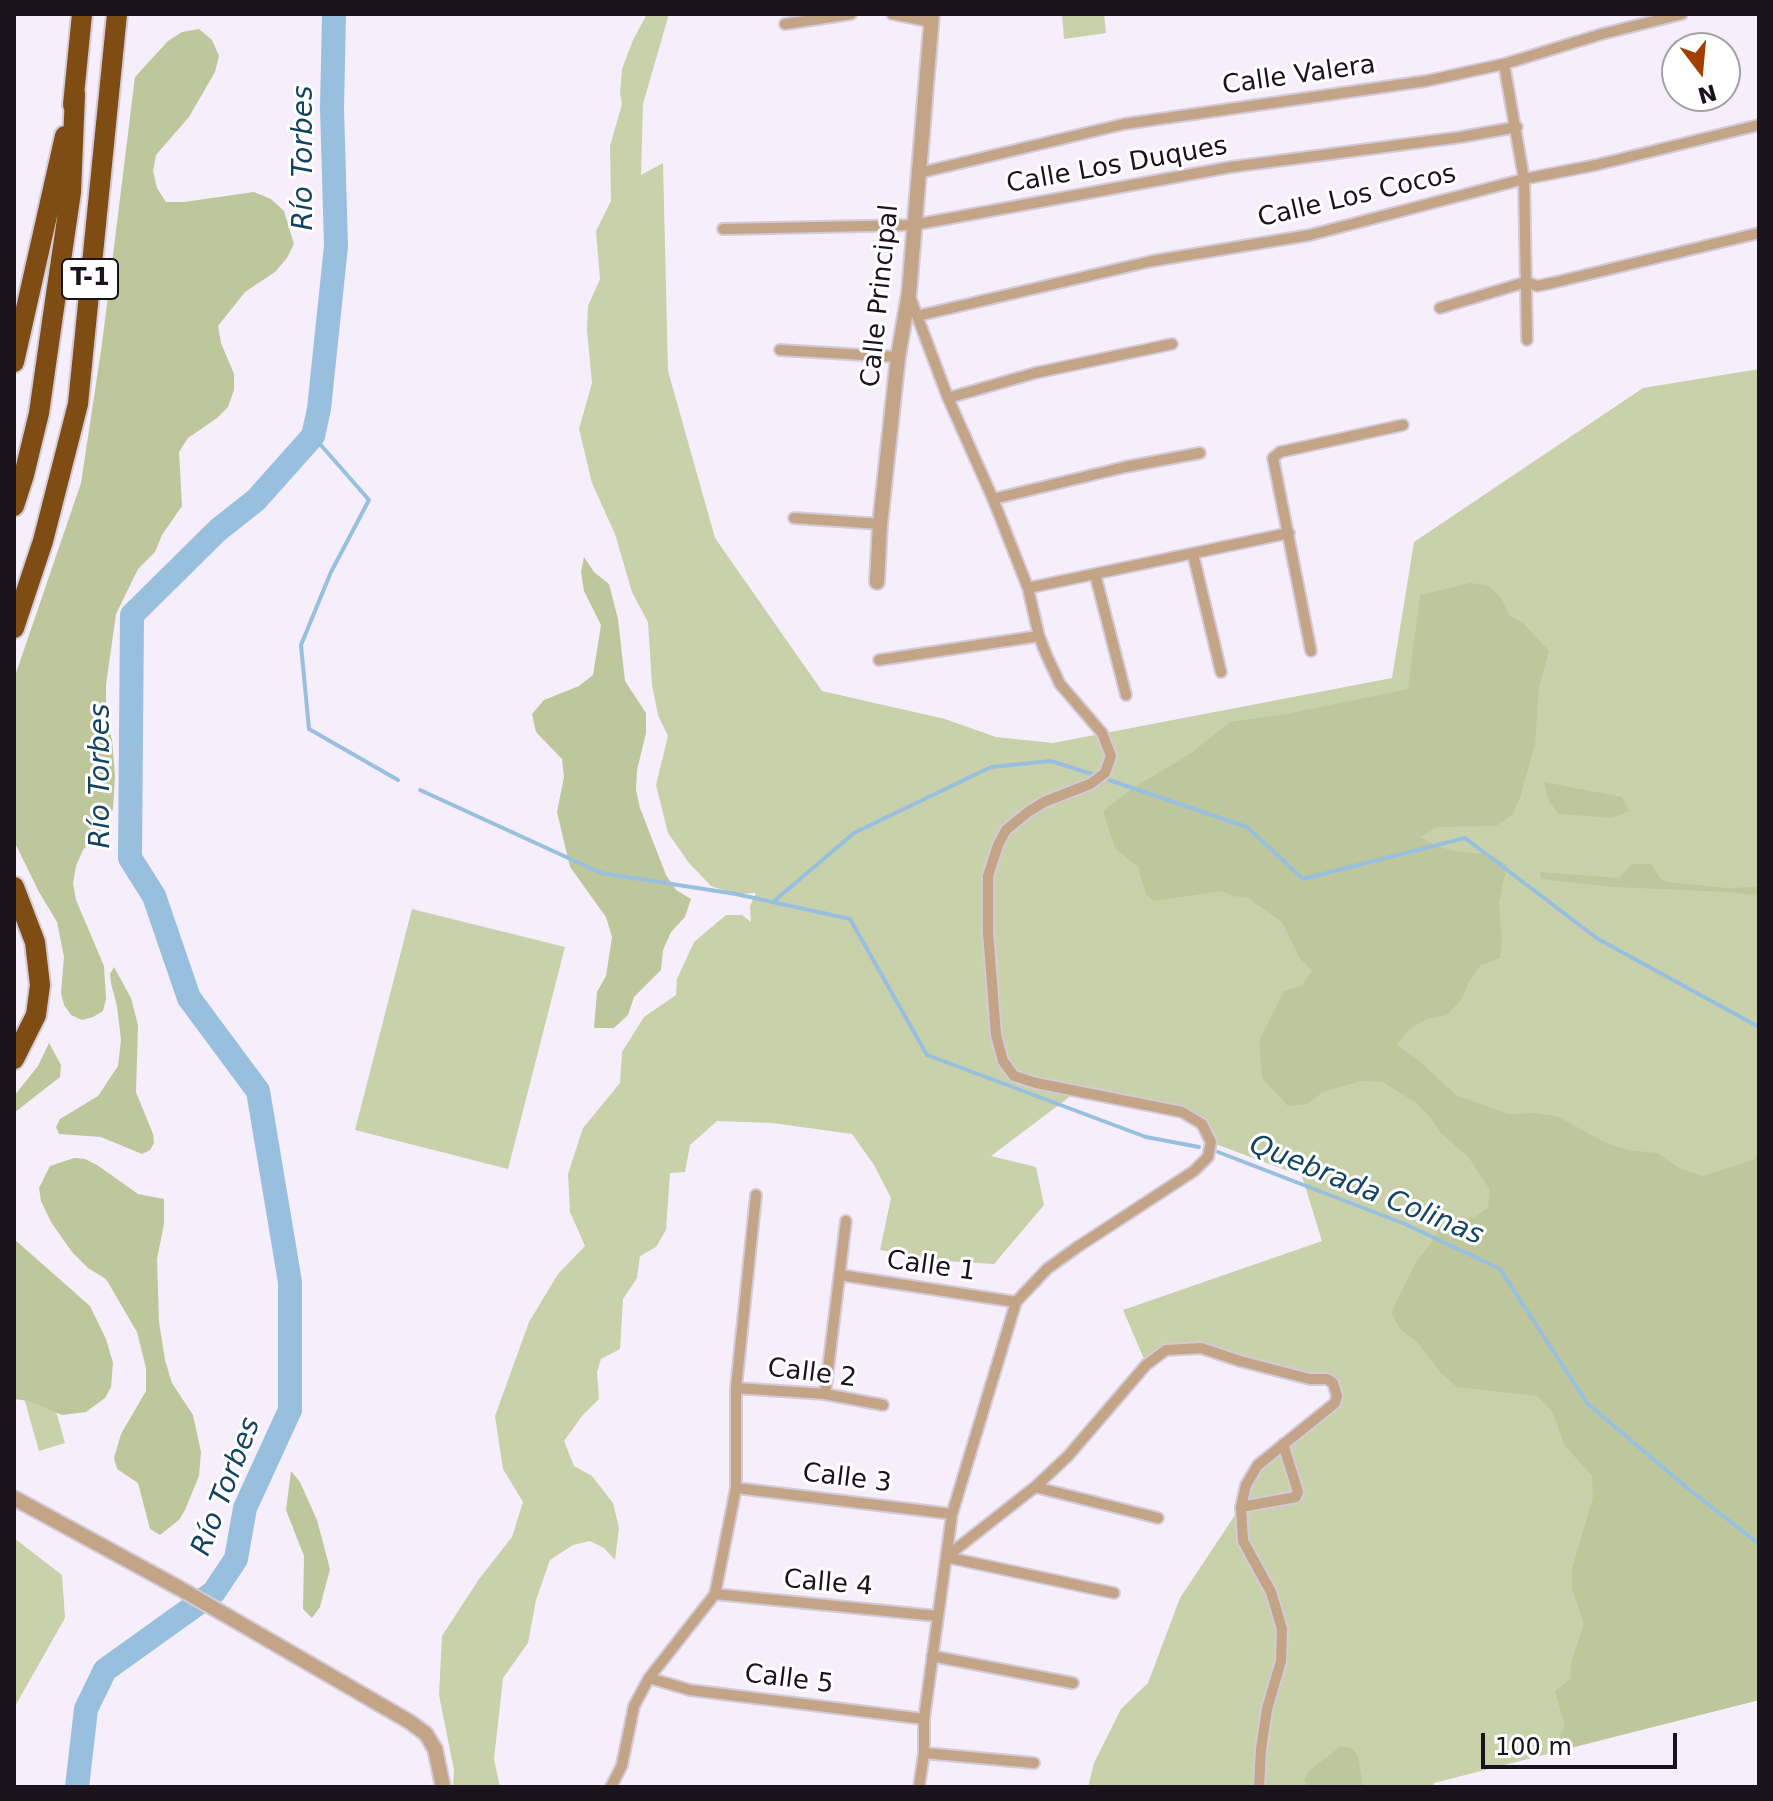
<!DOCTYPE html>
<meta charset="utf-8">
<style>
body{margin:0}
#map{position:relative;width:1773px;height:1801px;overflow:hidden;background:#f6eefb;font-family:"DejaVu Sans",sans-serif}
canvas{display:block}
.frame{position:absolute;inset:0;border:16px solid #1a131e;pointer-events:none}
.north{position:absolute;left:1661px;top:32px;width:80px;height:80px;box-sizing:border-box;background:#fff;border:2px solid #a3a1a5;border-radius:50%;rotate:164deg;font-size:22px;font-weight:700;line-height:32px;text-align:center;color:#1a131e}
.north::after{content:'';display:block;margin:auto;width:28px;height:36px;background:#a13e00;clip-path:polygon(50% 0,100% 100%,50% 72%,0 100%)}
.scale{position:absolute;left:1481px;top:1733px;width:196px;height:36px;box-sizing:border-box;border:4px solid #1a131e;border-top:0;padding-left:10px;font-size:24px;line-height:28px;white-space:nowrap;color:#1a131e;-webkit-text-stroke:6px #fff;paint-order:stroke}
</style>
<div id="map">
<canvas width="1773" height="1801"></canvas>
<div class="frame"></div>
<div class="north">N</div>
<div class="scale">100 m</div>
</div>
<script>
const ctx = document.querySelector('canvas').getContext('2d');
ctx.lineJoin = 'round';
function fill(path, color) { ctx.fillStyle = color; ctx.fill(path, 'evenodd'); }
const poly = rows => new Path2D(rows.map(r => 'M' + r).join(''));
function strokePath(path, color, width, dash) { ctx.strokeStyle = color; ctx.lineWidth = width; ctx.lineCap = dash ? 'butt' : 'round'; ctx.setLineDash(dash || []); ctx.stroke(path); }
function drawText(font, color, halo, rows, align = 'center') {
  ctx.font = font + ' "DejaVu Sans",sans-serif'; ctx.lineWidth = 6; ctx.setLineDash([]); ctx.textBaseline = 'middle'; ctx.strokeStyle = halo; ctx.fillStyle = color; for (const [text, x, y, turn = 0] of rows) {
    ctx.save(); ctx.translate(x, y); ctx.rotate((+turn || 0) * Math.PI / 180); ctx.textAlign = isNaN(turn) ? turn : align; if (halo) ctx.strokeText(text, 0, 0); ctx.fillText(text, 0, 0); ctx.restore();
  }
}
fill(poly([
 [647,14,669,14,643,104,641,175,663,163,668,371,715,538,822,691,945,719,996,737,1053,743,1392,678,1414,542,1643,388,1759,369,1759,1700,1434,1783,1433,1787,1088,1787,1094,1763,1121,1709,1148,1683,1180,1598,1239,1509,1256,1465,1333,1403,1336,1389,1327,1380,1200,1353,1167,1351,1147,1366,1123,1310,1322,1241,1302,1176,1210,1142,1201,1125,1181,1113,1076,1092,991,1156,1036,1167,1044,1205,994,1264,945,1261,880,1250,891,1198,874,1165,852,1134,772,1123,717,1121,690,1145,685,1172,670,1173,666,1230,656,1247,640,1256,637,1278,623,1299,620,1349,601,1359,597,1372,599,1399,582,1416,564,1441,574,1466,592,1476,613,1503,619,1528,615,1560,604,1548,590,1541,573,1545,550,1560,536,1600,528,1643,503,1678,494,1759,500,1787,453,1787,454,1770,439,1695,442,1636,479,1579,512,1537,523,1502,503,1469,495,1416,529,1322,558,1274,585,1246,570,1212,568,1174,583,1128,620,1083,622,1052,644,1017,676,995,677,979,694,942,726,915,742,915,751,922,750,906,756,893,736,894,711,886,689,863,668,833,656,785,668,736,658,715,652,685,648,622,632,592,615,534,592,483,579,429,592,383,587,331,588,306,600,279,596,231,611,201,610,146,622,104,620,94,622,69,633,40],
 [1062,14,1104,14,1106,33,1064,39],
 [412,909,565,947,508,1169,355,1130],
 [50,1390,65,1443,39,1451,24,1398],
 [14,1538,62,1575,65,1618,14,1708]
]), '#c9d1ab');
fill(poly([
 [199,29,212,40,219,56,215,72,189,117,156,155,153,171,157,188,166,202,184,202,254,192,271,199,284,211,294,244,287,258,275,272,245,292,218,326,221,343,234,374,234,390,228,407,217,418,188,438,179,452,182,506,162,535,155,552,138,569,116,614,106,685,106,716,112,740,115,776,113,809,106,825,83,850,76,866,73,883,76,900,104,966,106,999,103,1011,93,1017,82,1020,71,1015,64,1005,61,993,64,957,57,922,39,892,14,841,14,679,81,483,102,344,135,77,168,41,182,32],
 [584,557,594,572,609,584,618,619,625,681,646,713,646,733,637,770,636,790,640,808,666,875,676,890,691,899,685,917,671,932,663,950,661,970,634,997,628,1015,614,1028,594,1028,597,992,606,976,612,937,606,917,570,867,557,812,564,777,562,759,536,732,532,714,544,700,579,686,593,675,601,625,584,591,581,572],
 [1470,583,1487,585,1501,598,1509,615,1524,624,1549,651,1539,687,1535,743,1520,798,1512,815,1496,826,1437,827,1421,837,1436,846,1455,851,1492,855,1507,865,1499,903,1502,939,1500,958,1480,966,1469,982,1461,1000,1447,1015,1427,1019,1409,1029,1397,1045,1418,1060,1456,1095,1508,1114,1536,1113,1559,1117,1604,1142,1628,1150,1657,1153,1679,1168,1702,1176,1753,1160,1759,1152,1759,1700,1565,1749,1560,1735,1565,1726,1555,1691,1570,1679,1572,1659,1584,1624,1572,1589,1572,1569,1593,1497,1592,1476,1565,1446,1552,1411,1537,1396,1457,1387,1441,1373,1417,1342,1401,1330,1391,1313,1417,1260,1430,1245,1439,1228,1455,1220,1473,1218,1488,1208,1490,1190,1469,1158,1441,1133,1430,1117,1416,1103,1383,1082,1361,1081,1323,1092,1307,1104,1288,1106,1262,1078,1259,1041,1284,991,1301,986,1312,971,1299,957,1282,922,1248,898,1233,896,1223,891,1153,901,1146,894,1138,867,1115,848,1103,811,1133,788,1190,754,1230,722,1286,714,1408,689,1420,595],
 [1544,782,1622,797,1629,811,1612,818,1559,814,1548,800],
 [1632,864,1651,864,1661,879,1667,882,1727,888,1759,887,1759,896,1729,892,1612,887,1541,879,1540,872,1619,878],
 [114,967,131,998,138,1025,136,1092,153,1134,154,1143,150,1150,142,1154,101,1137,59,1134,56,1127,60,1119,98,1096,118,1066,121,1040,117,1006,111,983,110,974],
 [49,1043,61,1065,60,1077,14,1113,14,1096,38,1066],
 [74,1158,85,1159,97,1165,138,1194,164,1199,164,1224,157,1259,159,1322,165,1360,172,1383,193,1415,201,1452,199,1476,185,1510,179,1520,160,1535,150,1529,138,1483,117,1469,114,1458,121,1434,146,1391,146,1368,137,1332,106,1279,88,1268,72,1252,51,1222,41,1201,39,1188,50,1166],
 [14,1239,90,1306,106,1339,113,1363,111,1387,105,1398,86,1412,62,1415,29,1401,14,1399],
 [291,1471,300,1482,317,1520,330,1569,320,1607,312,1618,303,1609,304,1556,286,1510],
 [1341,1746,1352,1748,1358,1756,1363,1787,1307,1787,1304,1780,1309,1771]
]), '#bec79b');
strokePath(poly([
 [313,436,369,500,331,572,301,645,309,729,398,780],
 [1109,780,1247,827,1303,879,1465,838,1598,939,1759,1027],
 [420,790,601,873,736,894,850,919,927,1055,1146,1137,1199,1147],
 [773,902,854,833,991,767,1051,761,1095,775],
 [1218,1152,1405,1224,1500,1269,1587,1403,1686,1487,1759,1544]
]), '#98c0de', 4);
strokePath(poly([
 [77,1787,86,1709,105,1670,214,1592,236,1559,245,1508,290,1410,290,1282,258,1091,189,998,154,896,130,858,132,615,218,530,256,500,313,436,319,409,336,246,332,108,334,14]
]), '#98c0de', 24);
const minor = poly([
 [892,14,931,22],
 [785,24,851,14],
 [1504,64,1524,179,1527,340],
 [919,173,1124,124,1426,81,1504,64,1602,34,1682,14],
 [723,229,913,225,1231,167,1461,137,1517,127],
 [910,297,948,398,993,499,1028,588,1039,636,1046,654,1060,684,1102,733,1111,756,1105,773,1090,784,1044,802,1028,812,1006,830,998,845,988,876,988,932,996,1035,1003,1061,1014,1076,1036,1083,1182,1112,1202,1124,1211,1142,1208,1157,1194,1171,1076,1248,1047,1269,1016,1302,952,1514,924,1719,924,1753,919,1787],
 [1440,308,1526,282,1537,286,1552,283,1759,233],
 [917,316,1152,261,1310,235,1524,179,1596,165,1759,125],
 [780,350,898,357],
 [948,398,1035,373,1172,344],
 [993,499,1125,467,1200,453],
 [794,518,880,524],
 [1193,554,1221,672],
 [1095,574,1126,695],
 [1028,588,1289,533],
 [1311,651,1273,458,1280,452,1403,425],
 [879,660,1039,636],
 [840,1275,1016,1302],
 [736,1388,825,1394,883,1405],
 [825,1394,846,1221],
 [1035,1487,1158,1518],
 [736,1488,952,1514],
 [1241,1507,1296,1497,1298,1492,1283,1444],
 [946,1557,1035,1487,1068,1456,1146,1365,1166,1350,1201,1348,1240,1361,1310,1379,1327,1379,1333,1383,1337,1396,1335,1403,1258,1465,1246,1485,1241,1507,1243,1541,1271,1592,1282,1629,1281,1661,1267,1709,1261,1749,1259,1787],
 [946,1557,1114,1593],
 [715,1594,937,1616],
 [932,1656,1073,1683],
 [649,1678,690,1690,924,1719],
 [924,1753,1034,1763],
 [611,1787,622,1765,634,1706,649,1678,715,1594,736,1488,736,1388,756,1195]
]);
const tertiary = poly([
 [877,582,880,524,898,357,909,293,932,14],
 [14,1498,179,1588,410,1722,426,1734,435,1749,443,1787]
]);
const motorway = poly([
 [73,105,82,14],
 [14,362,65,136],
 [14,506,24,475,39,413,52,322,71,192,75,94],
 [14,628,43,541,78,404,117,14],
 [14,887,35,942,40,985,36,1015,14,1059]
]);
strokePath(minor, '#d3cbd8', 14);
strokePath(tertiary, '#d3cbd8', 18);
strokePath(motorway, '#d3cbd8', 24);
strokePath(minor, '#c3a487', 10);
strokePath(tertiary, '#c3a487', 14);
strokePath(motorway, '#7f4d14', 20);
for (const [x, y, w] of [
 [90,279,56]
]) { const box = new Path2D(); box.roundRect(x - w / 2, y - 20, w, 40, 6); ctx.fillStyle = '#fff'; ctx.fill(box); strokePath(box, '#1a131e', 2); }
drawText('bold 24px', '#1a131e', null, [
 ["T-1",90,279]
]);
drawText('26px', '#1a131e', '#fff', [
 ["Calle Valera",1299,76,-8],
 ["Calle Los Duques",1117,166,-10],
 ["Calle Los Cocos",1357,197,-13],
 ["Calle Principal",881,296,-84],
 ["Calle 1",931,1267,8],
 ["Calle 2",812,1374,7],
 ["Calle 3",847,1479,7],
 ["Calle 4",828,1584,5],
 ["Calle 5",789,1680,7]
]);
drawText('italic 28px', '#134361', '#fff', [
 ["Río Torbes",305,158,-90],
 ["Río Torbes",102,776,-90],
 ["Quebrada Colinas",1366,1191,22],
 ["Río Torbes",227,1487,-69]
]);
</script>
